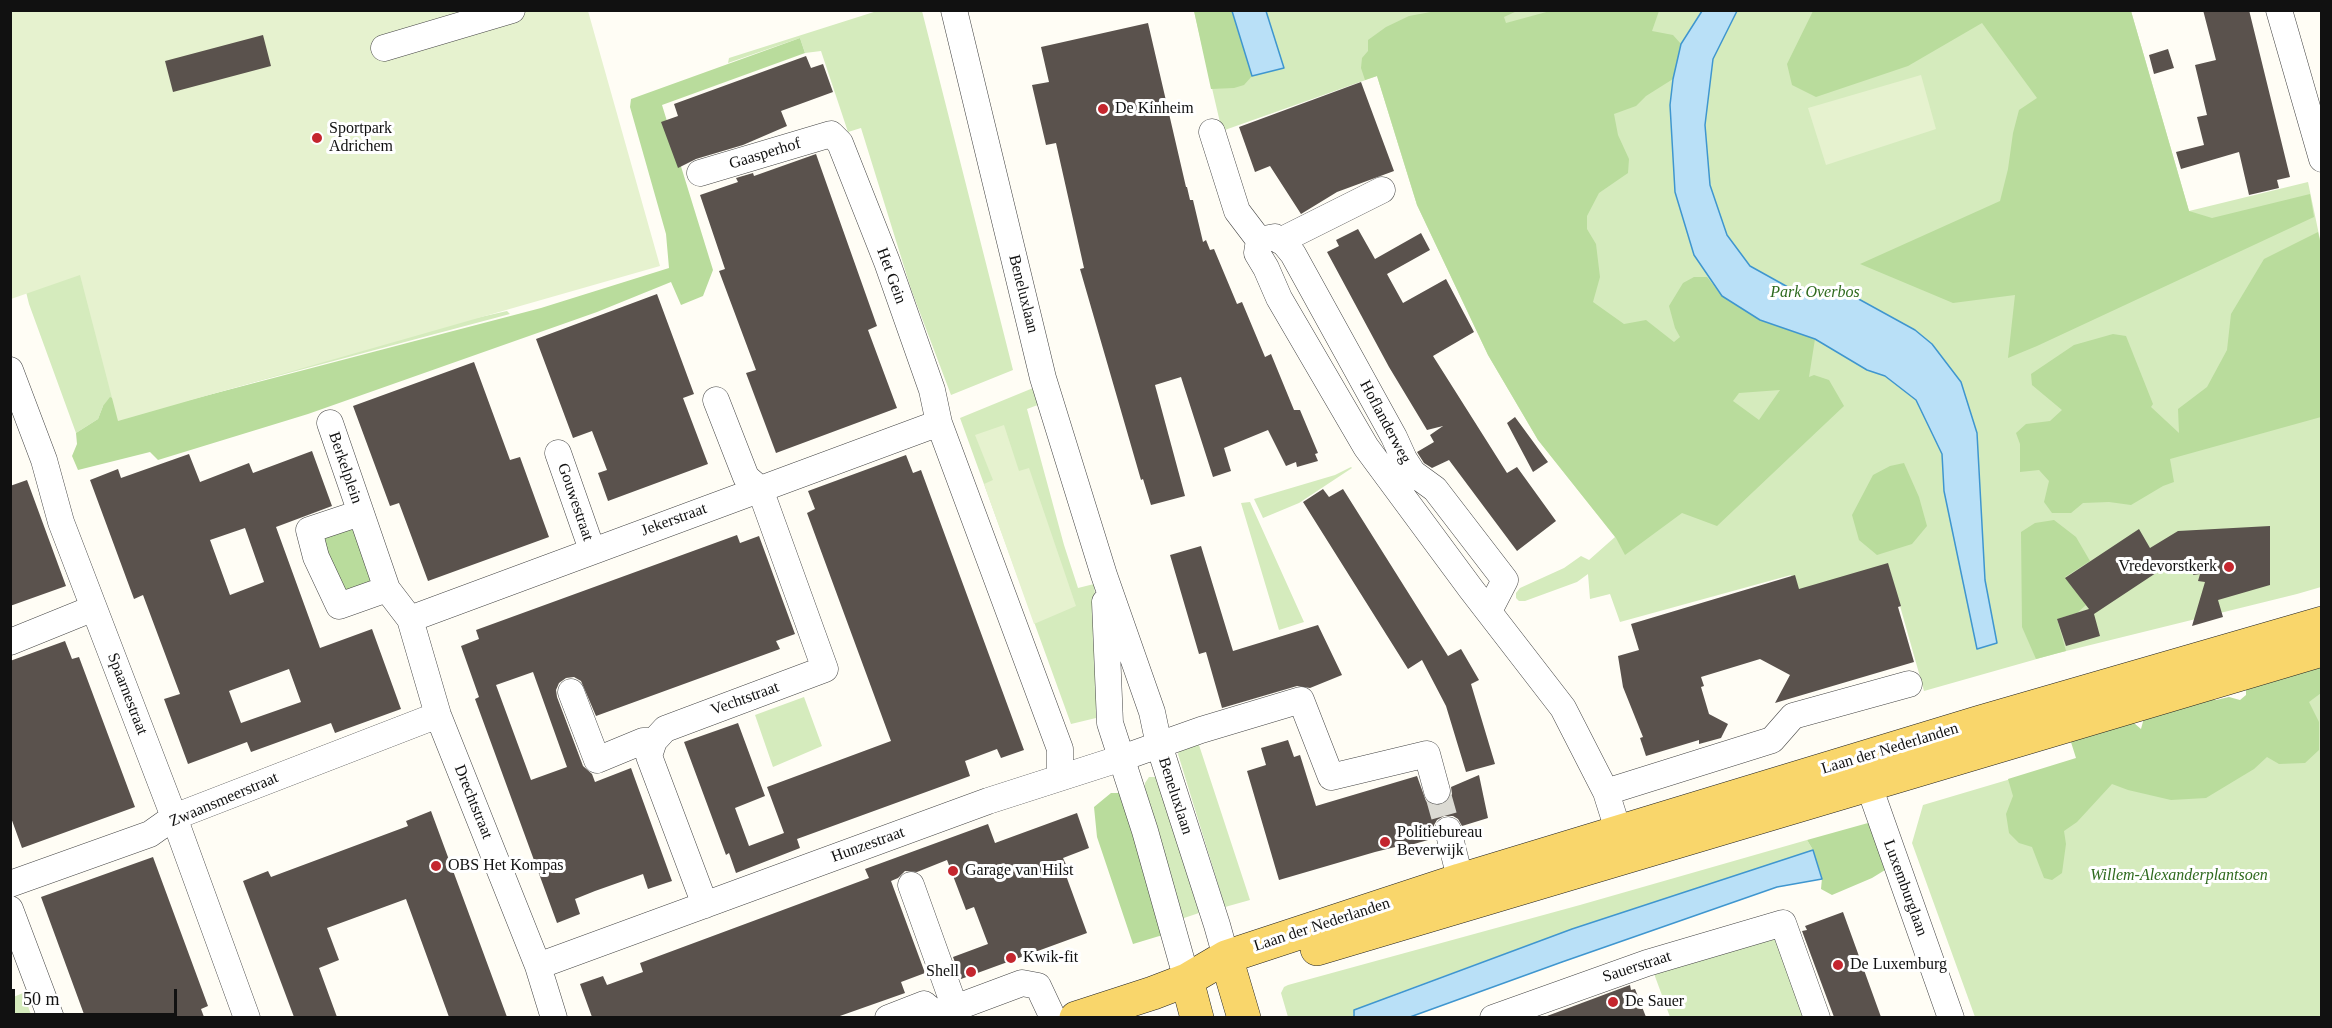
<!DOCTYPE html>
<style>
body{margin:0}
#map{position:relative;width:2332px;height:1028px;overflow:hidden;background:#fffdf5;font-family:Georgia,serif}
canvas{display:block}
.frame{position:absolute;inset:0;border:12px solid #111;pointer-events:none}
.scale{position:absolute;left:12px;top:989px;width:165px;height:27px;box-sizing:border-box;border:3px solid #111;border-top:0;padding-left:8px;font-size:18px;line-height:21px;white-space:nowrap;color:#111;-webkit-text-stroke:4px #fff;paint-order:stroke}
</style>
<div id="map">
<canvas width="2332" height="1028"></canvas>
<div class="frame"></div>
<div class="scale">50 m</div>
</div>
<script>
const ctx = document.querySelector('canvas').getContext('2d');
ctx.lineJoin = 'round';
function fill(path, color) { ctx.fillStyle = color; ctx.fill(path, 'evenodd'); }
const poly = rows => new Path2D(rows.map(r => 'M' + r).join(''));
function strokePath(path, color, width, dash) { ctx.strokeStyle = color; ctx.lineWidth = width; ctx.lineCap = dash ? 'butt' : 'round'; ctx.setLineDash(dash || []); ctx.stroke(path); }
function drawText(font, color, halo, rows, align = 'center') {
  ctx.font = font + ' Georgia,serif'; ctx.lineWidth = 6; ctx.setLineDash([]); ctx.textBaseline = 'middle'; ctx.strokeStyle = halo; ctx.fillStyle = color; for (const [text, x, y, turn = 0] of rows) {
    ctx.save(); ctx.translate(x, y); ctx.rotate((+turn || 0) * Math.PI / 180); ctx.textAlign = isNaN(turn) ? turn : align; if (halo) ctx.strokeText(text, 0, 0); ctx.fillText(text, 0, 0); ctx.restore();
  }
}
fill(poly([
 [877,11,922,11,1013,370,951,395,911,289,861,128,848,132,821,51,805,53,800,38,728,63,729,58],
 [1194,11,2131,11,2189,211,2308,182,2322,249,2321,587,2297,594,2058,653,1924,691,1889,567,1796,591,1791,575,1620,622,1610,594,1590,599,1588,574,1577,582,1525,601,1519,601,1516,598,1516,593,1520,588,1564,568,1581,556,1589,560,1615,537,1538,440,1488,355,1417,205,1377,76,1222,131],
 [10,113,445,325,507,311,510,314,131,415,103,406,98,419,76,433,29,304,13,239],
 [1038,386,1043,403,1027,409,1064,545,1078,588,1094,584,1098,627,1096,718,1071,724,960,418],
 [1351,467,1352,468,1299,503,1263,518,1254,499,1335,475],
 [1250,502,1304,622,1279,630,1241,503],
 [2321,687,2321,1017,1975,1017,1912,843,1923,805],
 [804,697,822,746,773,767,755,715],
 [1198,742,1250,900,1225,907,1178,754,1180,747],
 [1149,777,1155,777,1160,780,1199,913,1181,919,1144,790,1145,783],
 [1807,840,1813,850,1572,929,1395,994,1353,1013,1354,1017,1288,1017,1281,993,1284,987,1288,985,1580,905],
 [1780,930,1812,1017,1670,1017,1653,971],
 [23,993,32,1017,11,1017,11,998]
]), '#d5ebbd');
fill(poly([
 [1194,11,1232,11,1252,76,1244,85,1234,88,1211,89],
 [1436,11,1517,11,1504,17,1506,23,1550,11,1659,11,1652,31,1673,35,1681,44,1673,79,1646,96,1636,106,1614,114,1618,135,1629,159,1628,173,1599,193,1587,216,1587,229,1596,244,1600,277,1593,302,1624,324,1646,320,1674,342,1680,337,1675,328,1669,306,1683,283,1694,277,1707,277,1722,296,1760,320,1815,339,1809,377,1814,375,1829,380,1844,406,1717,526,1682,513,1625,555,1616,538,1538,440,1488,355,1417,205,1377,76,1365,80,1361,68,1362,58,1368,51,1368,40,1386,27,1409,16],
 [1780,390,1759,420,1733,401,1739,393],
 [1813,11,2131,11,2189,211,2212,218,2310,194,2314,217,2037,346,2008,358,2015,295,1953,303,1860,264,2000,201,2008,169,2013,133,2019,110,2037,98,1982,23,1908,66,1816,97,1792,85,1787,64],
 [800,38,805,53,662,105,713,270,703,296,681,305,671,282,597,312,308,414,158,460,150,452,78,470,72,456,77,444,76,433,98,419,103,406,110,397,121,403,132,415,541,308,669,268,666,234,630,107,631,99],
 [2318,232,2322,250,2321,417,2170,459,2174,482,2163,486,2131,505,2109,502,2083,503,2071,513,2052,513,2044,502,2049,481,2039,470,2020,472,2020,444,2016,433,2026,424,2050,421,2062,410,2032,385,2031,374,2074,345,2113,334,2126,336,2153,404,2151,407,2179,433,2178,409,2207,387,2227,350,2231,314,2264,259],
 [1904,463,1919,497,1927,526,1912,544,1877,555,1859,540,1852,515,1873,475,1890,466],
 [2054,520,2076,537,2090,561,2065,577,2086,605,2077,613,2057,619,2066,651,2036,659,2022,627,2021,532,2035,523],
 [356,526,374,576,367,585,345,593,341,591,322,538],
 [2321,655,2321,693,2309,702,2319,722,2319,750,2305,763,2279,764,2267,757,2254,769,2206,798,2171,800,2128,790,2112,784,2077,822,2064,831,2066,844,2062,873,2052,880,2044,878,2032,847,2019,843,2009,833,2006,814,2013,796,2008,779,2076,758,2070,739,2123,721,2134,723,2141,729,2145,714,2199,699,2216,700,2229,697,2240,700,2246,695,2246,686],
 [1111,793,1123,793,1166,934,1133,944,1097,837,1094,807],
 [1868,823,1880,835,1888,863,1885,870,1872,878,1832,895,1821,889,1822,878,1813,850,1807,840]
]), '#b9dc9c');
fill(poly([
 [10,11,588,11,660,266,118,421,80,275,11,299],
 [1921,75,1936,129,1826,165,1808,108],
 [1004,425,1019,471,1029,468,1076,606,1034,624,984,484,993,480,975,435]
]), '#e6f2cf');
const water = poly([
 [1232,11,1266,11,1284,68,1252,76,1232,11],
 [1702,11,1737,11,1713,59,1705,125,1710,185,1727,235,1750,266,1795,291,1855,297,1915,330,1932,344,1961,382,1977,433,1985,580,1997,643,1977,649,1944,491,1942,454,1916,400,1885,376,1867,370,1815,339,1760,320,1722,296,1694,255,1675,192,1670,105,1673,79,1681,44,1702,11],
 [1813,850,1822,879,1777,887,1562,962,1410,1017,1354,1017,1354,1010,1572,929,1813,850]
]);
fill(water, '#b9e0f7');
strokePath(water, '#3f96cf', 1.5);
fill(poly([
 [2203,10,2249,10,2290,177,2277,180,2279,188,2249,195,2239,152,2181,169,2176,152,2204,145,2197,117,2207,115,2195,65,2216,60],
 [1148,23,1186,187,1187,187,1190,200,1193,200,1203,242,1206,240,1210,250,1214,249,1237,304,1242,302,1265,357,1271,354,1294,410,1300,410,1318,453,1315,454,1318,461,1297,467,1296,462,1286,466,1268,430,1224,448,1231,471,1213,477,1181,377,1155,385,1185,496,1151,505,1143,479,1141,480,1080,269,1084,268,1056,143,1046,145,1032,85,1049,82,1041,47],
 [263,35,271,66,173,92,165,61],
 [2168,49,2174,68,2154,74,2149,55],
 [806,56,811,68,823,64,833,92,781,111,787,126,743,145,696,159,678,168,661,122,678,116,674,104],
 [1361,82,1394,171,1337,192,1301,214,1270,166,1255,172,1239,127],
 [816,154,877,326,868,330,897,408,776,453,746,373,756,370,719,271,725,269,700,195,738,182,736,178,753,173,754,176],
 [1358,229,1375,259,1421,233,1430,250,1387,274,1403,303,1446,279,1474,332,1433,356,1507,473,1517,467,1556,521,1517,551,1449,460,1432,468,1424,463,1417,452,1434,442,1430,435,1443,426,1427,430,1389,367,1327,252,1339,246,1336,240],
 [657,294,694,394,683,398,708,464,608,501,598,473,607,470,592,431,573,438,536,339],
 [474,362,510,460,520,457,549,537,428,581,399,503,390,506,353,406],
 [1515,417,1548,462,1533,472,1507,423],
 [312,451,332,506,276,527,320,648,372,629,401,709,335,733,331,723,251,752,247,742,188,764,164,699,180,694,143,595,134,599,90,480,118,469,121,478,189,454,200,482,249,463,253,473],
 [245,528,264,582,230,595,210,540],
 [289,669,301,702,241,723,229,691],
 [906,455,913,473,921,470,1024,750,1001,758,997,749,965,761,970,776,797,839,800,848,736,873,729,853,726,855,684,742,738,723,765,796,735,808,749,846,784,833,767,787,891,741,807,513,815,509,808,491],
 [27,480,66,586,10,606,10,486],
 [1323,489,1329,497,1343,489,1448,656,1461,649,1479,680,1471,684,1495,764,1466,772,1446,706,1422,660,1408,669,1303,502],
 [2270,526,2270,585,2218,600,2223,617,2192,626,2205,582,2198,581,2200,574,2193,575,2196,567,2159,571,2094,614,2100,636,2066,646,2057,619,2089,609,2065,578,2139,529,2150,548,2178,531],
 [737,535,740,543,759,536,795,634,776,641,780,649,596,716,581,681,574,677,566,678,559,683,556,690,557,697,583,766,592,774,595,782,631,768,672,881,648,889,643,874,595,891,575,899,580,914,557,923,475,699,479,697,461,646,479,639,476,630],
 [533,672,567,767,531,780,496,685],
 [1201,546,1233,651,1318,625,1342,675,1310,688,1297,686,1222,708,1206,652,1199,654,1170,555],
 [1888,563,1901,606,1898,607,1914,662,1775,703,1790,675,1760,659,1701,677,1704,686,1701,687,1709,714,1728,724,1721,738,1699,744,1699,740,1646,756,1640,738,1643,737,1623,687,1618,656,1639,650,1631,624,1795,575,1799,589],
 [65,641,72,659,79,657,135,807,22,848,10,815,10,661],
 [1288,740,1294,757,1300,755,1316,806,1417,776,1426,801,1433,805,1440,806,1448,801,1452,794,1451,787,1479,775,1488,818,1462,826,1458,819,1453,816,1444,816,1437,820,1434,825,1435,838,1400,848,1399,846,1375,852,1279,880,1247,771,1266,765,1261,748],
 [431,811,507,1017,449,1017,406,899,327,928,339,960,319,968,337,1017,294,1017,243,881,268,871,271,877,408,826,406,821],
 [1077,813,1089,848,1063,858,1068,869,1064,870,1087,933,961,979,953,957,988,944,974,907,966,910,947,860,917,872,905,871,898,878,891,881,925,973,901,982,905,993,837,1017,592,1017,580,984,603,976,607,985,643,972,640,963,869,878,865,869,988,824,995,843],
 [153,857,208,1006,201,1009,204,1017,85,1017,41,897],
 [1843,912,1881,1017,1834,1017,1825,993,1802,931,1807,930,1805,926],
 [1630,985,1631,990,1635,989,1646,1017,1547,1017,1547,1016]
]), '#5a524d');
strokePath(poly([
 [1437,791,1448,830]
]), '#dbdad3', 26, [26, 13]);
const minor = poly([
 [954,10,1043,378,1104,575,1152,712,1159,745,1217,925,1226,957],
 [2279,10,2322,159],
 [384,48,512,10],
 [1212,132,1237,211,1259,240,1257,253,1266,268,1279,298,1366,447,1471,589,1563,708,1606,792,1624,849],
 [700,173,831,134,840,143,887,262,932,390,939,423,1060,749,1060,776],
 [1259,240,1275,237,1284,243,1293,254,1394,437,1404,459,1413,473,1435,489,1505,580,1489,611],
 [1280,241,1382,190],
 [10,370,44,460,61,522,174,817,247,1018],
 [330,423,387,589,410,619,438,715,538,966,554,1018],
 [558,453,592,550],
 [360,513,309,530,316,557,339,606,387,589],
 [1105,602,1110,723,1145,831,1187,980],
 [410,619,939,423],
 [10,642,94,608],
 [571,692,597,760,643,741,654,741],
 [1863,769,1951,1018],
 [1606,792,1772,740,1793,716,1909,684],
 [1448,830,1465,898],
 [10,884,150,834,174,817,438,715],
 [911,885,955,1008],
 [705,905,649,756,654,741,665,729,825,669,760,489,746,477,716,400],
 [10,909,51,1018],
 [538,966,988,801,1122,758,1201,730,1301,700,1331,777,1427,754,1437,791],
 [939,1014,1022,983,1038,986,1053,1018],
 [888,1018,924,1004,941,1018],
 [1493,1018,1647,963,1783,923,1817,1018]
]);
const major = poly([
 [1317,949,2322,650],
 [1226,957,1244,1018],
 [1187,980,1197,1018],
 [1076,1018,1153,993,1187,980,1226,957,1460,880,1980,722,2322,623]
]);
strokePath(minor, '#444', 27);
strokePath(major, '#222', 34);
strokePath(minor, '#fff', 26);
strokePath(major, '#f9d66b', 33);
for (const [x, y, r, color] of [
 [1103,109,6,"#c4262e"],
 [317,138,6,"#c4262e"],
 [2229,567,6,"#c4262e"],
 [1385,842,6,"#c4262e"],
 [436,866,6,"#c4262e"],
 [953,871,6,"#c4262e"],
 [1011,958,6,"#c4262e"],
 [1838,965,6,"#c4262e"],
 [971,972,6,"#c4262e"],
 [1613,1002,6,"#c4262e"]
]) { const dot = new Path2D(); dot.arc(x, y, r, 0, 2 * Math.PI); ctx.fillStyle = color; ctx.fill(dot); strokePath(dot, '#fff', 2); }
drawText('16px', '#111', '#fff', [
 ["De Kinheim",1115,109],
 ["Sportpark",329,129],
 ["Adrichem",329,147],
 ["Vredevorstkerk",2217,567,"right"],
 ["Politiebureau",1397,833],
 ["Beverwijk",1397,851],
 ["OBS Het Kompas",448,866],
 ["Garage van Hilst",965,871],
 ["Kwik-fit",1023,958],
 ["De Luxemburg",1850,965],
 ["Shell",959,972,"right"],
 ["De Sauer",1625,1002]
], 'left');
drawText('16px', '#111', '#fff', [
 ["Gaasperhof",765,154,-17],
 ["Het Gein",891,276,70],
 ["Beneluxlaan",1023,294,76],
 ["Hoflanderweg",1385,422,62],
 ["Berkelplein",345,468,71],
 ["Gouwestraat",575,502,71],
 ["Jekerstraat",674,520,-20],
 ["Spaarnestraat",127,694,69],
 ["Vechtstraat",745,699,-20],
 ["Laan der Nederlanden",1890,749,-17],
 ["Beneluxlaan",1175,796,72],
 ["Zwaansmeerstraat",224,800,-23],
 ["Drechtstraat",473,802,68],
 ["Hunzestraat",868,845,-20],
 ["Luxemburglaan",1905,888,70],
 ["Laan der Nederlanden",1322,925,-18],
 ["Sauerstraat",1637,967,-18]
]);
drawText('italic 16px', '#2f6b1f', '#fff', [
 ["Park Overbos",1815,293],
 ["Willem-Alexanderplantsoen",2179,876]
]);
</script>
